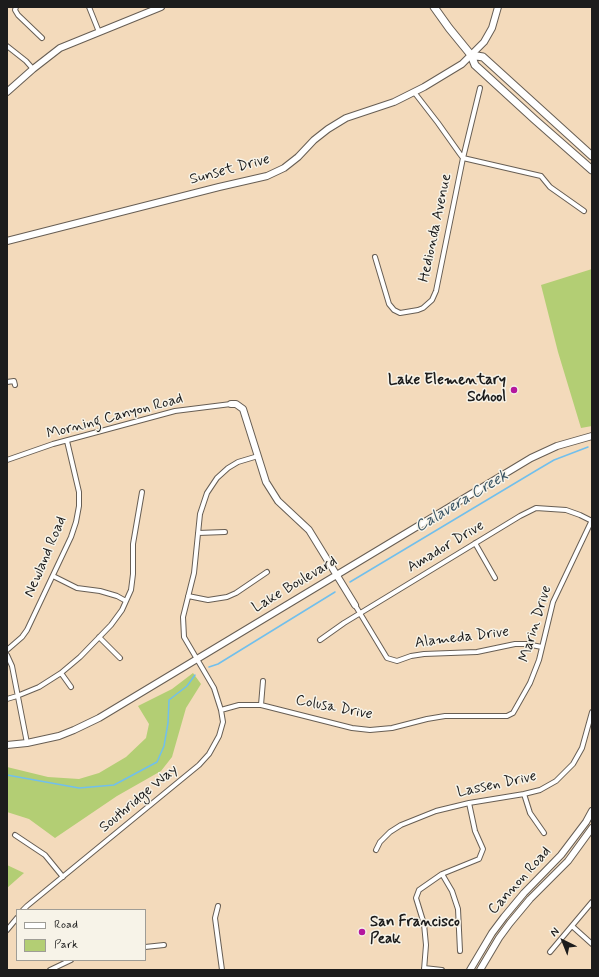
<!DOCTYPE html>
<style>
body{margin:0}
#map{position:relative;width:599px;height:977px;overflow:hidden;background:#f3dabb;font-family:Mynerve,sans-serif}
canvas{display:block}
.frame{position:absolute;inset:0;border:8px solid #1c1c1c;pointer-events:none}
.legend{position:absolute;left:16px;top:909px;width:130px;height:52px;box-sizing:border-box;background:#f7f3e8;border:1px solid #9f9d96;margin:0;padding:5px 7px;list-style:none;font-size:12px;color:#1c1c1c}
.legend li{display:flex;align-items:center;gap:8px;height:20px}
.legend b{width:20px;border:1px solid #9f9d96}
.north{position:absolute;left:543px;top:921px;width:40px;height:40px;-webkit-text-stroke:3px #f7f3e8;paint-order:stroke;rotate:317deg;font-size:11px;font-weight:700;line-height:16px;text-align:center;color:#1c1c1c}
.north::after{content:'';display:block;margin:auto;width:14px;height:18px;background:#1c1c1c;clip-path:polygon(50% 0,100% 100%,50% 72%,0 100%)}
</style>
<div id="map">
<canvas width="599" height="977"></canvas>
<div class="frame"></div>
<ul class="legend">
<li><b style="height:5px;background:#fff"></b>Road</li>
<li><b style="height:11px;background:#b3ce74"></b>Park</li>
</ul>
<div class="north">N</div>
</div>
<script>
const ctx = document.querySelector('canvas').getContext('2d');
ctx.lineJoin = 'round';
function fill(path, color) { ctx.fillStyle = color; ctx.fill(path, 'evenodd'); }
const poly = rows => new Path2D(rows.map(r => 'M' + r).join(''));
function strokePath(path, color, width, dash) { ctx.strokeStyle = color; ctx.lineWidth = width; ctx.lineCap = dash ? 'butt' : 'round'; ctx.setLineDash(dash || []); ctx.stroke(path); }
function drawText(font, color, halo, rows, align = 'center') {
  ctx.font = font + ' Mynerve,sans-serif'; ctx.lineWidth = 3; ctx.setLineDash([]); ctx.textBaseline = 'middle'; ctx.strokeStyle = halo; ctx.fillStyle = color; for (const [text, x, y, turn = 0] of rows) {
    ctx.save(); ctx.translate(x, y); ctx.rotate((+turn || 0) * Math.PI / 180); ctx.textAlign = isNaN(turn) ? turn : align; if (halo) ctx.strokeText(text, 0, 0); ctx.fillText(text, 0, 0); ctx.restore();
  }
}
fill(poly([
 [592,269,592,426,581,428,558,352,541,285],
 [193,673,201,684,186,708,172,757,161,771,117,796,55,838,29,819,7,812,7,767,48,777,79,779,99,773,126,757,146,738,149,724,138,706,172,689],
 [7,865,24,873,7,888]
]), '#b3ce74');
strokePath(poly([
 [350,582,537,470,554,460,588,447],
 [209,667,218,664,335,592],
 [7,775,79,788,114,785,157,762,164,746,168,723,169,700,187,686,195,675]
]), '#71bfec', 1.5);
const street = poly([
 [16,7,15,10,18,15,42,38],
 [89,7,99,32],
 [7,46,26,61,33,69],
 [414,92,438,123,460,154,463,158,541,176,550,187,584,211],
 [375,257,389,304,394,310,400,313,418,310,423,308,432,300,436,291,463,158,480,88],
 [7,382,14,381,15,385],
 [7,460,53,444,175,411,231,404],
 [198,533,225,532],
 [475,543,495,578],
 [53,576,77,588,100,591,117,596,126,601],
 [188,596,208,600,227,597,236,593,267,572],
 [355,605,387,658,397,661,411,656,424,654,477,652,515,644,526,644,542,647],
 [99,637,120,658],
 [320,640,344,623,520,516,536,508,566,510,580,515,592,521],
 [7,650,22,637,27,630,71,537,76,522,79,506,79,492,67,441],
 [7,655,12,666,27,743],
 [61,673,71,687],
 [7,699,17,696,39,687,61,673,80,657,111,625,122,610,131,590,133,574,133,544,142,492],
 [261,705,263,681],
 [221,710,239,705,261,705,352,728,370,730,392,728,427,719,445,716,507,716,513,713,530,683,539,660,553,602,592,520],
 [524,794,530,813,544,833],
 [15,835,45,855,63,877],
 [376,850,380,842,390,832,401,825,436,811,469,803,524,794,540,790,556,781,573,764,582,748,592,712],
 [442,874,452,891,458,909,460,951],
 [218,906,215,918,222,970],
 [23,910,27,906,199,765,209,754,219,736,223,722,221,710,214,688,184,637,183,617,194,573,200,514,207,493,217,478,228,468,238,462,258,456],
 [572,926,592,944],
 [7,930,17,918],
 [145,947,164,945],
 [550,952,592,902],
 [424,968,442,970],
 [50,970,71,960],
 [424,970,426,945,424,924,416,898,419,890,442,874,479,859,483,849,475,831,469,803]
]);
const secondary = poly([
 [7,92,33,69,60,48,161,7],
 [7,241,219,187,267,176,284,168,298,157,314,140,328,129,346,118,394,102,424,87,462,64,484,42,492,28,498,7],
 [231,404,236,404,243,409,266,482,278,501,309,530,355,605],
 [7,745,27,743,59,736,74,730,99,718,531,458,557,446,592,436],
 [470,970,492,933,504,917,524,893,561,855,586,822,592,811],
 [480,970,499,938,510,923,530,899,568,861,592,828]
]);
const primary = poly([
 [434,7,449,28,471,55,475,65,534,119,592,170],
 [471,55,483,57,592,156]
]);
strokePath(street, '#675e54', 6);
strokePath(secondary, '#675e54', 8);
strokePath(primary, '#675e54', 9);
strokePath(street, '#fff', 4);
strokePath(secondary, '#fff', 6);
strokePath(primary, '#fff', 7);
for (const [x, y, r, color] of [
 [514,390,4,"#b5179e"],
 [362,932,4,"#b5179e"]
]) { const dot = new Path2D(); dot.arc(x, y, r, 0, 2 * Math.PI); ctx.fillStyle = color; ctx.fill(dot); strokePath(dot, '#f7f3e8', 1.5); }
drawText('15px', '#1c1c1c', '#f7f3e8', [
 ["Sunset Drive",230,170,-15],
 ["Hedionda Avenue",436,228,-78],
 ["Morning Canyon Road",115,417,-15],
 ["Amador Drive",446,547,-31],
 ["Newland Road",46,557,-67],
 ["Lake Boulevard",295,585,-31],
 ["Marin Drive",536,624,-73],
 ["Alameda Drive",462,638,-7],
 ["Colusa Drive",334,708,11],
 ["Lassen Drive",497,785,-12],
 ["Southridge Way",139,799,-40],
 ["Cannon Road",520,881,-48]
]);
drawText('bold 15px', '#1c1c1c', '#f7f3e8', [
 ["Lake Elementary",506,381],
 ["School",506,398],
 ["San Francisco",370,923,"left"],
 ["Peak",370,940,"left"]
], 'right');
drawText('italic 16px', '#3a5565', '#f7f3e8', [
 ["Calavera Creek",462,502,-31]
]);
</script>
